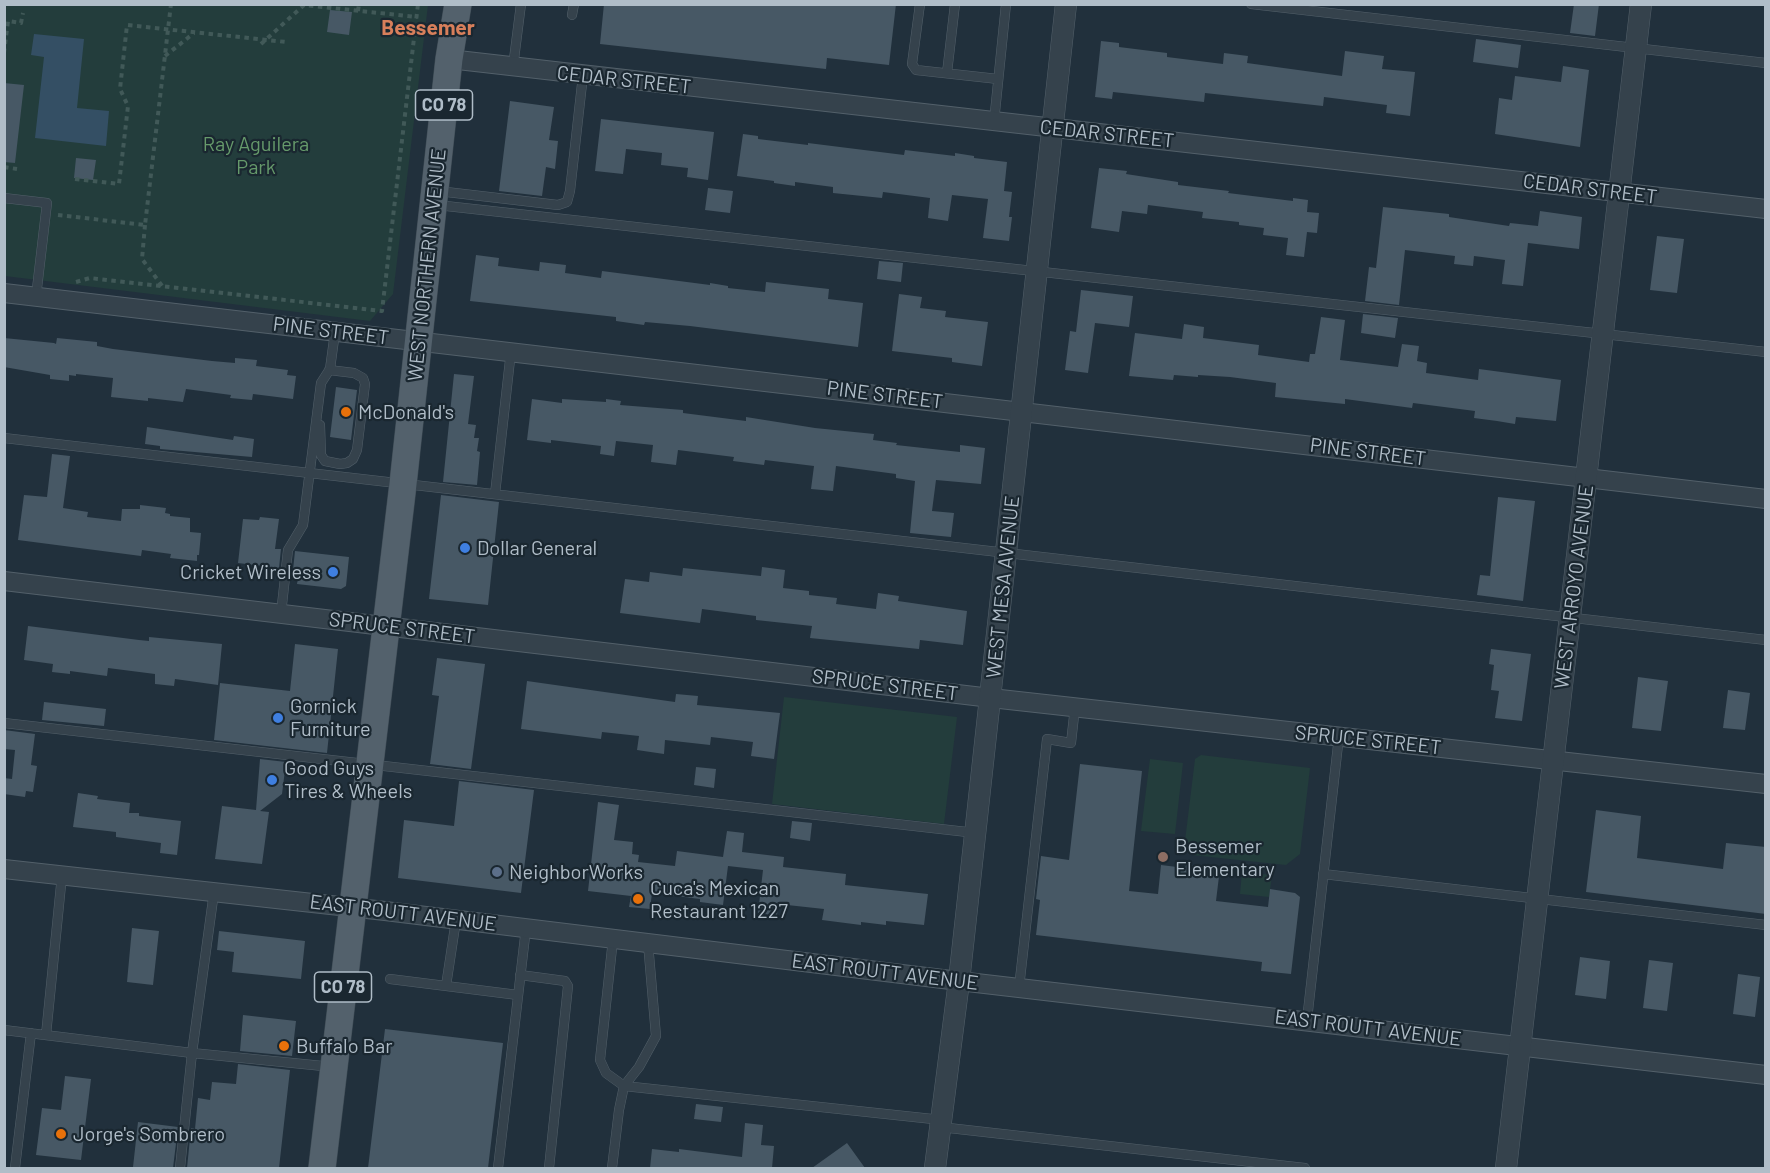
<!DOCTYPE html>
<style>
body{margin:0}
#map{position:relative;width:1770px;height:1173px;overflow:hidden;background:#21303c;font-family:Barlow,sans-serif}
canvas{display:block}
.frame{position:absolute;inset:0;border:6px solid #b0bdc8;pointer-events:none}
</style>
<div id="map">
<canvas width="1770" height="1173"></canvas>
<div class="frame"></div>
</div>
<script>
const ctx = document.querySelector('canvas').getContext('2d');
ctx.lineJoin = 'round';
function fill(path, color) { ctx.fillStyle = color; ctx.fill(path, 'evenodd'); }
const poly = rows => new Path2D(rows.map(r => 'M' + r).join(''));
function strokePath(path, color, width, dash) { ctx.strokeStyle = color; ctx.lineWidth = width; ctx.lineCap = dash ? 'butt' : 'round'; ctx.setLineDash(dash || []); ctx.stroke(path); }
function drawText(font, color, halo, rows, align = 'center') {
  ctx.font = font + ' Barlow,sans-serif'; ctx.lineWidth = 4.5; ctx.setLineDash([]); ctx.textBaseline = 'middle'; ctx.strokeStyle = halo; ctx.fillStyle = color; for (const [text, x, y, turn = 0] of rows) {
    ctx.save(); ctx.translate(x, y); ctx.rotate((+turn || 0) * Math.PI / 180); ctx.textAlign = isNaN(turn) ? turn : align; if (halo) ctx.strokeText(text, 0, 0); ctx.fillText(text, 0, 0); ctx.restore();
  }
}
fill(poly([
 [5,5,428,5,393,294,370,321,5,276],
 [784,697,957,717,944,824,772,804],
 [1201,755,1310,768,1300,854,1286,865,1192,855,1184,849,1195,759],
 [1150,759,1183,763,1175,834,1141,831],
 [1242,872,1272,875,1269,897,1240,894]
]), '#233d3c');
fill(poly([
 [34,34,84,39,77,108,109,111,106,146,35,138,44,57,31,55]
]), '#344f64');
fill(poly([
 [604,4,896,4,889,65,827,58,826,69,600,44],
 [1574,4,1599,4,1595,36,1570,33],
 [330,10,352,12,349,35,327,32],
 [1476,39,1521,45,1518,68,1473,62],
 [1101,41,1119,43,1119,47,1167,53,1167,57,1223,64,1224,53,1248,56,1247,63,1342,76,1345,51,1384,56,1382,69,1415,72,1410,116,1386,113,1387,105,1324,97,1323,106,1205,93,1204,102,1113,92,1112,99,1095,97],
 [1563,66,1589,70,1580,147,1495,134,1499,98,1512,100,1515,76,1561,82],
 [4,83,24,85,15,163,4,162],
 [510,101,554,107,549,140,558,141,555,169,546,167,542,196,499,191],
 [601,119,714,132,708,180,687,177,688,168,661,165,662,153,626,149,623,174,595,171],
 [743,134,758,136,758,139,808,145,808,143,904,155,905,150,955,156,955,153,974,156,974,158,1007,162,1004,191,1012,192,1009,217,1012,217,1009,241,983,238,988,199,952,195,948,221,928,218,930,198,883,192,882,198,833,193,833,187,795,182,795,186,774,183,774,181,737,176],
 [76,158,96,160,93,180,74,178],
 [1099,168,1127,171,1126,174,1178,182,1178,185,1229,191,1228,193,1293,201,1293,198,1308,200,1307,212,1319,213,1317,233,1307,232,1304,257,1286,255,1288,238,1263,235,1264,228,1239,225,1239,222,1202,218,1203,212,1148,205,1147,214,1122,211,1119,232,1091,228],
 [708,188,733,191,730,213,705,210],
 [1383,207,1449,214,1449,217,1509,226,1510,223,1538,226,1540,211,1582,217,1579,249,1528,243,1523,286,1502,284,1505,260,1474,256,1473,266,1454,264,1455,256,1405,250,1399,305,1365,301,1369,267,1376,268],
 [1657,236,1684,239,1677,293,1650,290],
 [476,255,499,258,498,266,539,271,540,262,566,265,565,273,601,278,602,271,710,285,710,283,728,286,728,288,765,292,766,282,829,289,828,299,863,303,858,347,690,326,645,322,644,325,616,321,616,317,470,301],
 [879,261,903,263,901,282,877,279],
 [1081,290,1133,296,1129,327,1095,323,1088,373,1065,370,1070,331,1076,332],
 [899,294,922,297,920,308,946,311,945,317,988,322,982,366,952,362,952,358,892,351],
 [1363,314,1398,318,1395,338,1361,333],
 [1321,317,1345,320,1340,360,1398,367,1402,344,1419,346,1417,361,1427,363,1426,373,1478,380,1479,369,1561,380,1556,421,1516,417,1515,424,1497,421,1474,418,1475,411,1413,403,1412,408,1345,399,1345,404,1275,397,1276,383,1230,377,1198,375,1198,377,1174,375,1173,380,1129,376,1135,333,1182,339,1184,324,1204,327,1203,338,1259,345,1258,355,1309,362,1310,354,1315,354],
 [4,338,54,343,56,344,57,338,97,342,97,346,113,349,212,361,235,363,235,358,257,360,256,366,288,370,287,375,296,376,293,399,253,394,252,400,230,398,231,395,186,389,183,402,148,398,148,401,111,397,113,378,76,374,76,376,69,375,69,381,50,379,50,375,4,367],
 [454,374,474,376,468,424,476,425,474,438,479,438,477,451,480,452,477,485,443,482],
 [336,387,357,390,351,440,330,437],
 [532,399,562,403,562,399,606,402,606,399,621,401,620,405,683,410,683,413,746,421,746,417,815,428,874,434,873,440,897,443,896,445,960,452,960,445,985,448,981,484,936,480,932,511,954,513,951,537,910,533,915,481,896,478,896,474,836,466,833,491,811,489,814,466,765,460,764,465,733,461,734,457,678,450,676,465,651,462,653,445,616,441,614,456,600,454,601,446,551,440,551,443,527,440],
 [147,427,233,440,234,436,254,439,252,457,160,449,160,446,145,444],
 [52,454,70,456,63,508,88,512,87,517,121,521,122,509,140,509,140,505,166,508,165,513,170,514,170,516,190,518,190,532,201,533,199,555,197,555,197,561,170,558,171,554,142,550,141,556,18,540,24,495,47,497],
 [441,495,499,502,488,605,429,599],
 [1498,497,1535,501,1523,601,1477,595,1480,575,1490,576],
 [260,517,279,519,275,549,281,549,279,568,238,563,243,519,259,520],
 [295,551,349,557,346,586,341,589,297,584,299,571,293,570],
 [762,567,785,570,783,588,809,591,809,595,837,598,836,604,876,609,878,593,899,596,898,601,967,611,963,645,920,640,919,649,810,638,812,626,756,620,756,616,702,609,700,623,620,613,625,579,649,582,650,572,682,576,683,568,761,576],
 [28,626,139,640,149,641,149,637,222,644,218,685,175,679,174,686,155,684,155,674,108,668,107,676,70,671,70,674,52,672,53,664,24,660],
 [295,644,338,649,327,753,214,740,220,683,290,691],
 [1491,649,1531,654,1522,721,1495,718,1499,691,1491,690,1494,665,1489,664],
 [437,658,485,664,471,769,430,764,439,696,432,695],
 [1638,677,1668,681,1661,731,1632,728],
 [527,681,675,702,676,694,698,696,697,705,780,713,774,759,751,756,753,742,711,737,710,745,665,740,664,754,637,750,639,736,602,732,601,739,521,729],
 [1728,690,1750,693,1745,730,1723,728],
 [44,702,106,709,104,726,42,720],
 [4,730,35,734,31,765,37,766,33,792,26,791,25,797,4,794,4,778,12,779,15,750,4,749],
 [260,759,286,762,282,794,260,811,269,812,262,864,215,859,222,806,256,810],
 [1080,764,1142,771,1129,891,1158,894,1161,865,1185,868,1186,865,1220,868,1216,901,1268,907,1270,889,1295,893,1300,897,1291,974,1261,971,1262,962,1036,935,1040,900,1036,899,1041,856,1069,860],
 [696,767,716,769,714,788,694,785],
 [459,781,534,790,521,893,398,878,404,820,454,826],
 [78,793,98,796,97,799,130,803,129,813,139,813,139,816,181,821,177,855,160,853,161,843,116,837,116,832,73,827],
 [598,802,619,805,614,840,633,842,632,854,639,855,638,862,675,866,677,851,723,857,727,831,744,833,742,852,784,857,783,867,846,874,845,885,928,894,924,925,886,921,886,925,861,922,861,925,822,920,824,909,778,904,777,916,758,913,763,870,728,866,723,905,700,902,700,899,652,893,650,909,629,907,631,896,588,891],
 [1596,810,1641,816,1637,858,1723,869,1726,843,1766,847,1766,914,1586,892],
 [792,821,812,823,810,841,790,838],
 [132,928,159,931,153,985,127,982],
 [219,931,305,941,301,979,232,972,234,952,217,950],
 [1580,957,1610,961,1606,999,1575,995],
 [1649,960,1673,963,1667,1011,1643,1008],
 [1738,974,1760,977,1755,1017,1733,1014],
 [243,1015,296,1021,292,1056,240,1051],
 [385,1029,503,1043,488,1168,368,1168],
 [238,1064,290,1070,279,1168,187,1168,191,1128,195,1129,198,1098,210,1100,212,1082,236,1084],
 [65,1076,91,1079,81,1160,36,1155,42,1108,61,1110],
 [696,1104,723,1107,721,1122,694,1119],
 [138,1122,178,1127,173,1168,133,1167],
 [745,1123,763,1125,761,1145,774,1146,772,1168,650,1168,652,1149,679,1152,679,1149,742,1157],
 [847,1143,865,1168,812,1168]
]), '#475865');
const service = poly([
 [920,4,912,64,916,70,998,79],
 [1251,4,1766,63],
 [572,15,574,4],
 [513,67,521,4],
 [947,73,955,4],
 [994,122,1006,4],
 [438,191,558,205,567,202,570,191,583,75],
 [4,198,47,203,36,297],
 [437,205,1766,352],
 [320,425,321,455,325,461,340,464,347,463,353,459,357,450,365,384,363,378,354,373,329,370],
 [4,438,1766,640],
 [495,494,511,351],
 [281,614,288,550,303,525,321,383,330,369,335,332],
 [4,723,976,833],
 [1323,874,1766,925],
 [613,939,600,1060,606,1073,624,1086,639,1067,656,1036,648,943],
 [520,975,565,981,568,986,549,1168],
 [390,979,518,995],
 [446,986,456,920],
 [1019,988,1047,739,1071,743,1075,707],
 [1307,1020,1339,736],
 [4,1030,192,1053,333,1067],
 [46,1035,62,875],
 [940,1127,1305,1168],
 [15,1168,31,1033],
 [180,1168,192,1053,214,892],
 [498,1168,526,928],
 [612,1168,619,1110,624,1086,942,1120]
]);
const minor = poly([
 [449,59,1766,209],
 [4,293,1766,499],
 [4,581,991,698,1766,784],
 [4,869,385,911,959,981,1766,1075]
]);
const tertiary = poly([
 [935,1168,959,981,1066,4],
 [1506,1168,1641,4]
]);
const primary = poly([
 [322,1168,403,484,449,59,458,4]
]);
strokePath(service, '#53606a', 10);
strokePath(minor, '#53606a', 20);
strokePath(tertiary, '#53606a', 22);
strokePath(primary, '#3e4b55', 28);
strokePath(poly([
 [358,11,359,4],
 [261,44,304,5,417,17],
 [4,53,8,21,21,23,23,13],
 [165,56,194,33],
 [4,167,17,169],
 [75,179,119,184,128,106,120,89,127,25,286,42],
 [58,215,145,225,171,4],
 [145,225,142,259,163,287],
 [76,282,90,278,382,311,418,4]
]), '#415958', 4, [4.5, 4.5]);
strokePath(service, '#35424c', 9);
strokePath(minor, '#35424c', 18);
strokePath(tertiary, '#35424c', 21);
strokePath(primary, '#53616c', 27);
for (const [x, y, r, color] of [
 [346,412,6,"#e8710a"],
 [465,548,6,"#3f7fe0"],
 [333,572,6,"#3f7fe0"],
 [278,718,6,"#3f7fe0"],
 [272,780,6,"#3f7fe0"],
 [1163,857,6,"#8d6e63"],
 [497,872,6,"#5c6f8a"],
 [638,899,6,"#e8710a"],
 [284,1046,6,"#e8710a"],
 [61,1134,6,"#e8710a"]
]) { const dot = new Path2D(); dot.arc(x, y, r, 0, 2 * Math.PI); ctx.fillStyle = color; ctx.fill(dot); strokePath(dot, '#1a2730', 2); }
for (const [x, y, w] of [
 [444,105,57],
 [343,987,57]
]) { const box = new Path2D(); box.roundRect(x - w / 2, y - 15, w, 30, 4.5); ctx.fillStyle = '#1a2730'; ctx.fill(box); strokePath(box, '#b0bdc8', 1.5); }
drawText('bold 18px', '#b0bdc8', null, [
 ["CO 78",444,105],
 ["CO 78",343,987]
]);
drawText('20px', '#b0bdc8', '#1a2730', [
 ["CEDAR STREET",624,80,6],
 ["CEDAR STREET",1107,134,6],
 ["CEDAR STREET",1590,189,7],
 ["WEST NORTHERN AVENUE",427,265,-84],
 ["PINE STREET",331,331,7],
 ["PINE STREET",885,395,7],
 ["PINE STREET",1368,452,7],
 ["WEST MESA AVENUE",1003,587,-84],
 ["WEST ARROYO AVENUE",1574,587,-83],
 ["SPRUCE STREET",402,628,7],
 ["SPRUCE STREET",885,685,7],
 ["SPRUCE STREET",1368,740,6],
 ["EAST ROUTT AVENUE",403,913,7],
 ["EAST ROUTT AVENUE",885,972,7],
 ["EAST ROUTT AVENUE",1368,1028,7]
]);
drawText('20px', '#669a6b', '#1a2730', [
 ["Ray Aguilera",256,144],
 ["Park",256,167]
]);
drawText('20px', '#b0bdc8', '#1a2730', [
 ["McDonald's",358,412],
 ["Dollar General",477,548],
 ["Cricket Wireless",321,572,"right"],
 ["Gornick",290,706],
 ["Furniture",290,729],
 ["Good Guys",284,768],
 ["Tires & Wheels",284,791],
 ["Bessemer",1175,846],
 ["Elementary",1175,869],
 ["NeighborWorks",509,872],
 ["Cuca's Mexican",650,888],
 ["Restaurant 1227",650,911],
 ["Buffalo Bar",296,1046],
 ["Jorge's Sombrero",73,1134]
], 'left');
drawText('bold 21px', '#d87f5b', '#1a2730', [
 ["Bessemer",428,28]
]);
</script>
